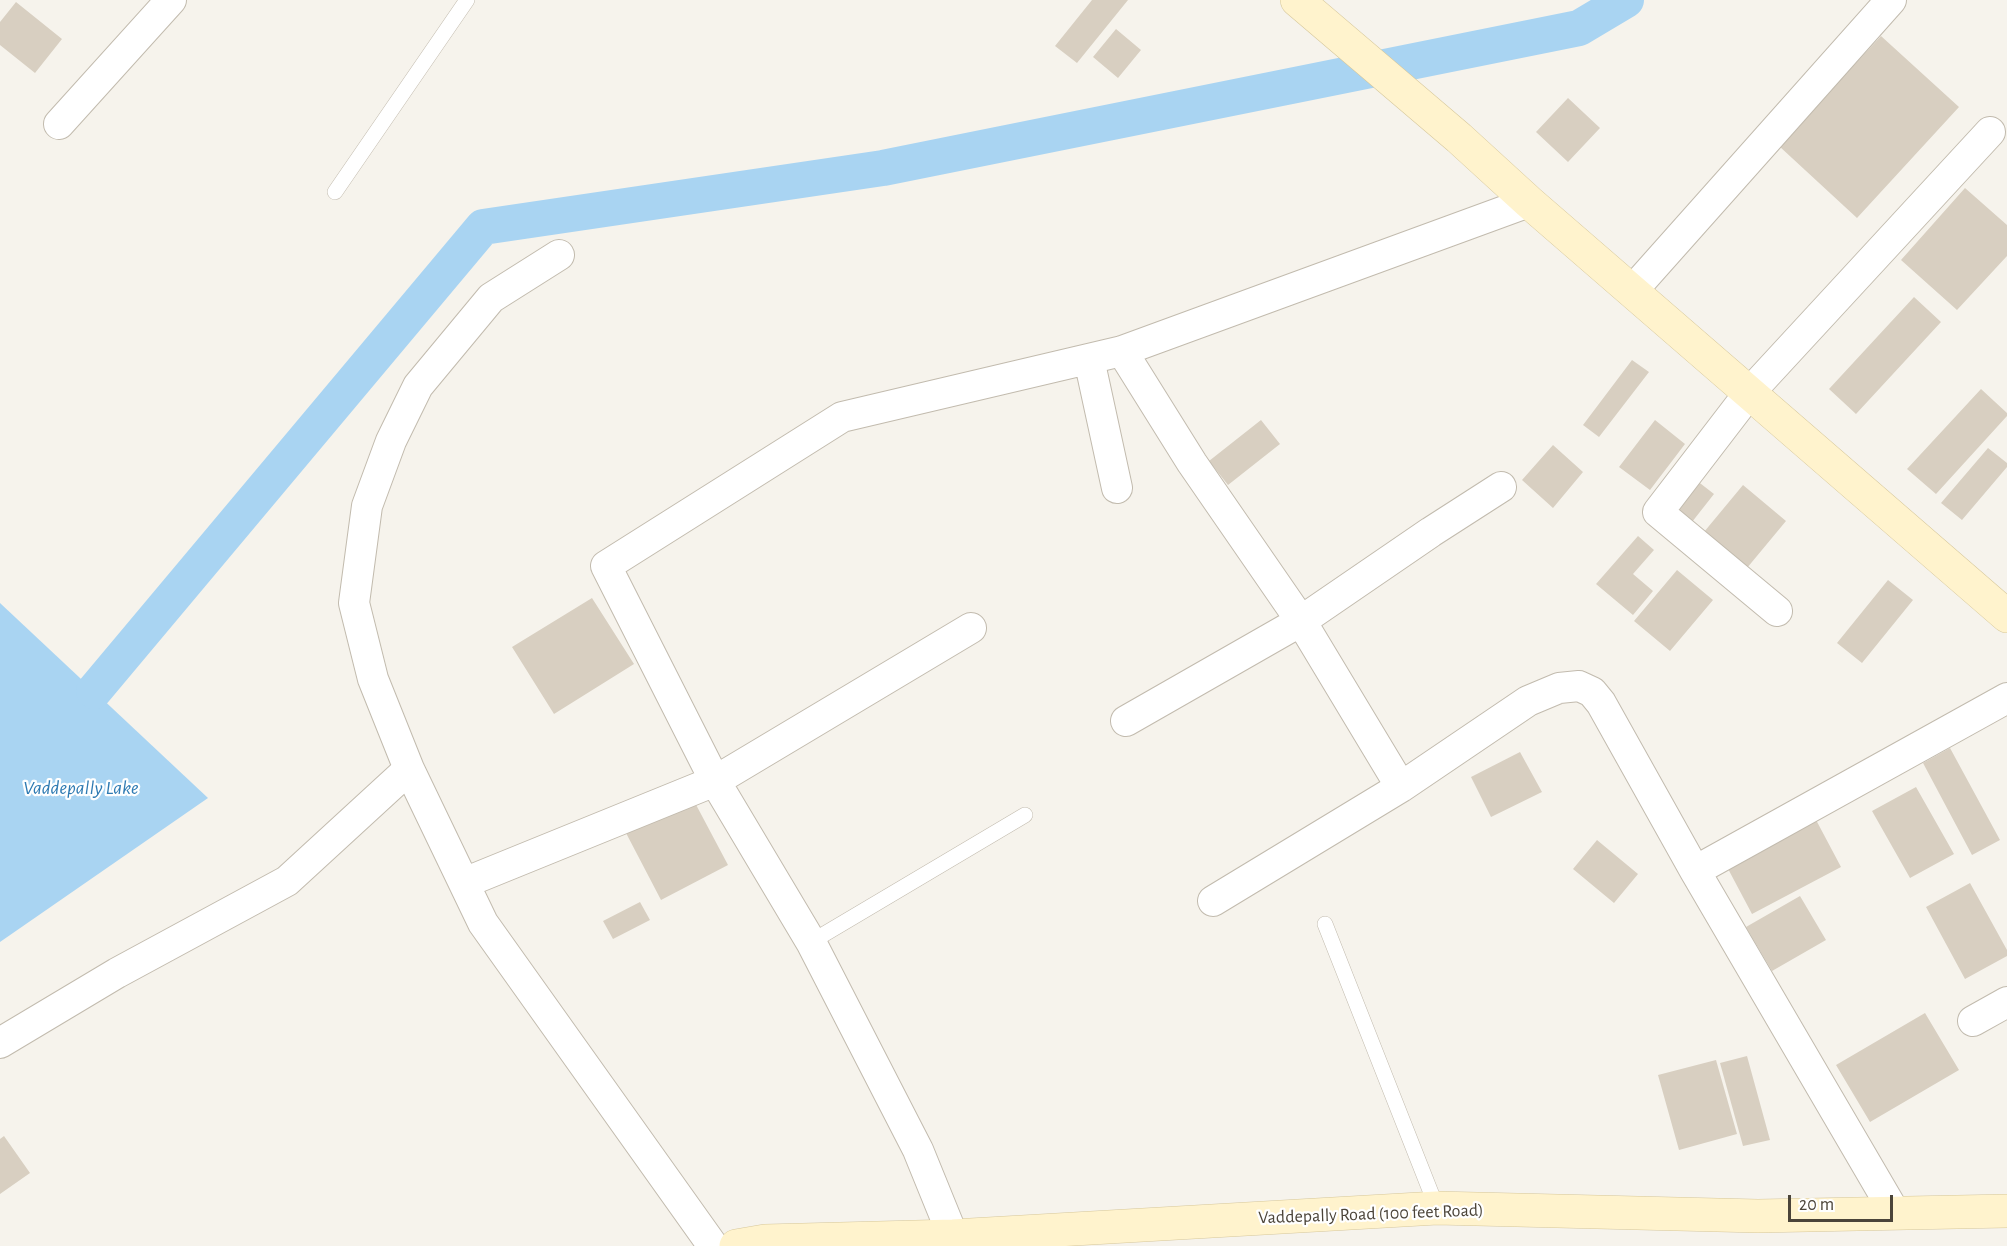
<!DOCTYPE html>
<style>
body{margin:0}
#map{position:relative;width:2007px;height:1246px;overflow:hidden;background:#f6f3ec;font-family:"Alegreya Sans",sans-serif}
canvas{display:block}
.scale{position:absolute;left:1788px;top:1195px;width:105px;height:27px;box-sizing:border-box;border:3px solid #4b4439;border-top:0;padding-left:8px;font-size:18px;line-height:21px;white-space:nowrap;color:#4b4439;-webkit-text-stroke:4px #fff;paint-order:stroke}
</style>
<div id="map">
<canvas width="2007" height="1246"></canvas>
<div class="scale">20 m</div>
</div>
<script>
const ctx = document.querySelector('canvas').getContext('2d');
ctx.lineJoin = 'round';
function fill(path, color) { ctx.fillStyle = color; ctx.fill(path, 'evenodd'); }
const poly = rows => new Path2D(rows.map(r => 'M' + r).join(''));
function strokePath(path, color, width, dash) { ctx.strokeStyle = color; ctx.lineWidth = width; ctx.lineCap = dash ? 'butt' : 'round'; ctx.setLineDash(dash || []); ctx.stroke(path); }
function drawText(font, color, halo, rows, align = 'center') {
  ctx.font = font + ' "Alegreya Sans",sans-serif'; ctx.lineWidth = 4.5; ctx.setLineDash([]); ctx.textBaseline = 'middle'; ctx.strokeStyle = halo; ctx.fillStyle = color; for (const [text, x, y, turn = 0] of rows) {
    ctx.save(); ctx.translate(x, y); ctx.rotate((+turn || 0) * Math.PI / 180); ctx.textAlign = isNaN(turn) ? turn : align; if (halo) ctx.strokeText(text, 0, 0); ctx.fillText(text, 0, 0); ctx.restore();
  }
}
fill(poly([
 [0,603,208,798,0,942]
]), '#a9d4f2');
strokePath(poly([
 [94,691,483,227,883,168,1579,28,1626,0]
]), '#a9d4f2', 36);
fill(poly([
 [1092,0,1128,0,1077,63,1055,46],
 [16,2,62,39,35,73,0,45,0,22],
 [1116,29,1141,50,1118,78,1093,57],
 [1881,36,1959,107,1857,218,1779,146],
 [1568,98,1600,128,1568,162,1536,132],
 [1965,188,2007,225,2007,256,1957,310,1901,260],
 [1914,297,1941,322,1856,414,1829,389],
 [1632,360,1649,372,1599,437,1583,425],
 [1981,389,2007,413,2007,416,1936,494,1907,469],
 [1261,420,1280,444,1228,485,1209,461],
 [1655,420,1685,444,1650,490,1619,467],
 [1553,445,1583,472,1553,508,1522,480],
 [1988,448,2007,463,2007,467,1962,520,1941,503],
 [1696,480,1714,494,1692,522,1674,507],
 [1743,485,1786,521,1747,568,1704,532],
 [1638,536,1654,550,1633,574,1653,591,1633,615,1596,584],
 [1677,570,1713,600,1670,651,1634,621],
 [1888,580,1913,600,1862,663,1837,643],
 [592,598,634,664,554,714,512,647],
 [1950,748,2000,840,1972,855,1923,763],
 [1520,752,1542,792,1491,817,1471,777],
 [1916,787,1954,854,1910,878,1872,811],
 [693,799,728,865,661,900,626,833],
 [1815,818,1841,867,1752,914,1726,865],
 [1597,840,1638,874,1614,903,1573,869],
 [1970,883,2007,950,2007,956,1965,979,1926,907],
 [1800,896,1826,940,1772,971,1746,927],
 [640,902,650,920,613,939,603,921],
 [1925,1013,1959,1070,1870,1122,1836,1065],
 [1747,1056,1770,1140,1743,1146,1720,1063],
 [1716,1060,1737,1134,1679,1150,1658,1075],
 [4,1136,30,1173,0,1194,0,1139]
]), '#d8cfc1');
const lane = poly([
 [335,192,467,0],
 [1325,924,1437,1208],
 [811,942,1025,815]
]);
const street = poly([
 [59,124,171,0],
 [559,255,491,298,418,386,391,441,367,506,354,603,373,679,409,769,483,923,713,1246],
 [1632,291,1891,0],
 [1122,351,1192,463,1301,621,1401,787],
 [1089,359,1117,488],
 [1777,611,1658,512,1750,392,1990,132],
 [1126,721,1301,621,1431,532,1501,487],
 [1695,871,2007,698],
 [464,883,715,781,971,628],
 [1213,901,1401,787,1528,701,1559,688,1579,686,1592,692,1601,703,1695,871,1895,1213],
 [1973,1021,2007,1002],
 [0,1043,117,973,287,881,409,769],
 [953,1236,918,1150,811,942,715,781,606,566,842,417,1122,351,1529,202]
]);
const secondary = poly([
 [1297,0,1459,138,1529,202,2007,616],
 [736,1246,765,1241,953,1236,1437,1208,1758,1216,2007,1211]
]);
strokePath(lane, '#c2bbae', 16);
strokePath(street, '#c2bbae', 32);
strokePath(secondary, '#d6c79b', 34);
strokePath(lane, '#fff', 15);
strokePath(street, '#fff', 30);
strokePath(secondary, '#fff3cd', 33);
drawText('18px', '#4b4439', '#fff', [
 ["Vaddepally Road (100 feet Road)",1371,1214,-2]
]);
drawText('italic 20px', '#2e7ab2', '#fff', [
 ["Vaddepally Lake",81,788]
]);
</script>
